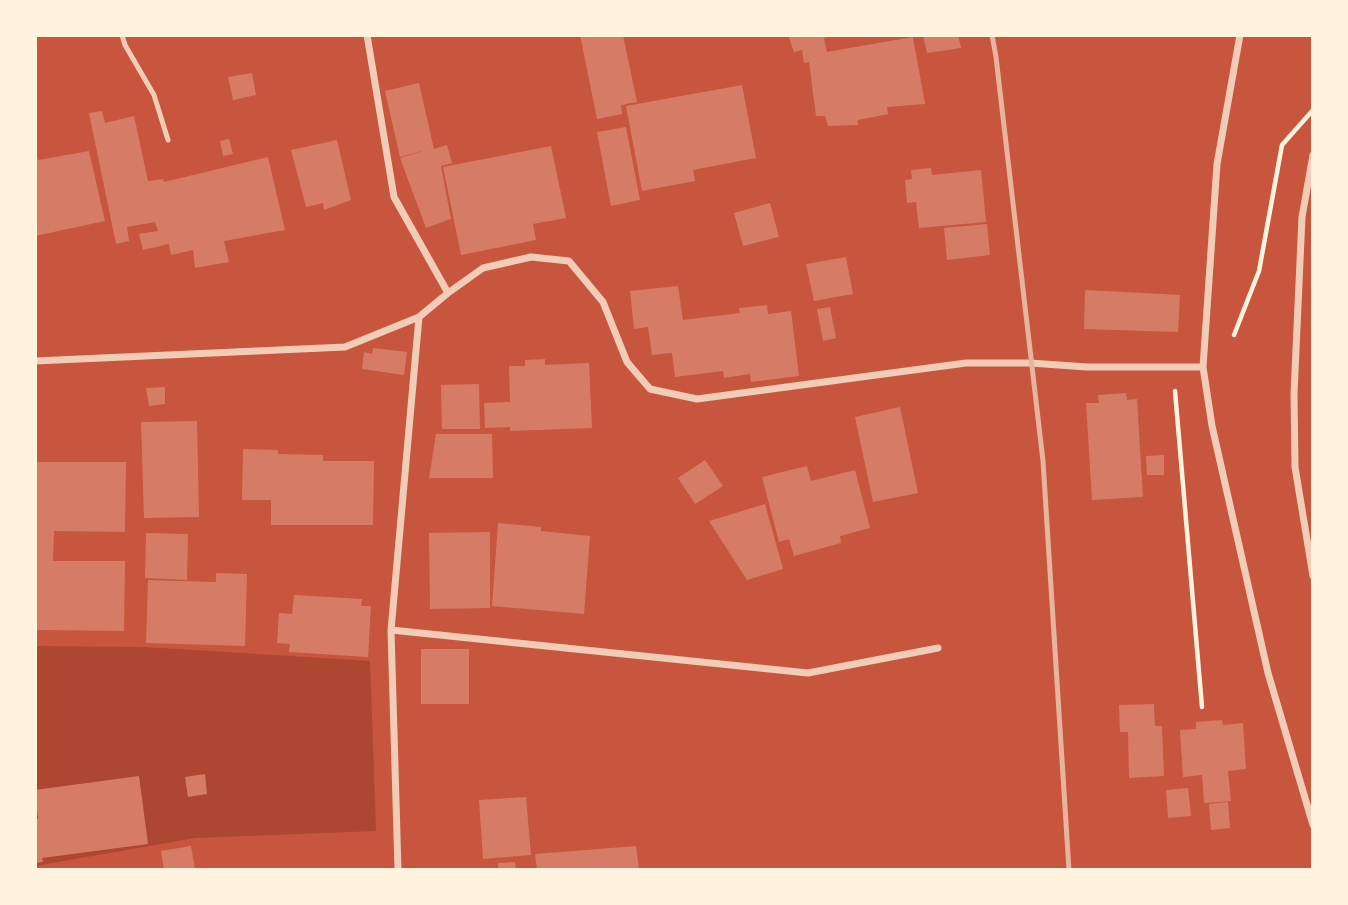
<!DOCTYPE html>
<style>
body{margin:0}
#map{position:relative;width:1348px;height:905px;overflow:hidden;background:#c8553d;font-family:"PT Sans",sans-serif}
canvas{display:block}
.frame{position:absolute;inset:0;border:37px solid #fff3e0;pointer-events:none}
</style>
<div id="map">
<canvas width="1348" height="905"></canvas>
<div class="frame"></div>
</div>
<script>
const ctx = document.querySelector('canvas').getContext('2d');
ctx.lineJoin = 'round';
function fill(path, color) { ctx.fillStyle = color; ctx.fill(path, 'evenodd'); }
const poly = rows => new Path2D(rows.map(r => 'M' + r).join(''));
function strokePath(path, color, width, dash) { ctx.strokeStyle = color; ctx.lineWidth = width; ctx.lineCap = dash ? 'butt' : 'round'; ctx.setLineDash(dash || []); ctx.stroke(path); }
fill(poly([
 [35,646,145,647,370,661,376,831,195,838,35,866]
]), '#ae4732');
fill(poly([
 [580,35,623,35,637,102,621,105,622,114,597,119],
 [788,35,833,35,824,38,827,52,913,37,925,104,887,107,888,114,858,120,858,125,828,126,825,116,816,116,809,62,804,63,802,50,794,52],
 [923,35,958,35,961,48,927,53],
 [252,73,256,95,233,100,228,77],
 [419,83,434,149,447,145,452,163,441,166,451,219,426,228,400,158,429,149,400,157,385,91],
 [742,85,756,158,693,170,695,181,642,191,626,106],
 [102,111,105,123,134,116,148,181,163,179,164,182,268,157,285,230,224,241,229,262,195,268,193,250,171,255,169,244,143,250,139,234,158,231,155,222,127,227,129,241,116,244,89,113],
 [626,127,640,200,611,206,597,132],
 [229,139,233,154,223,156,220,141],
 [337,140,351,200,324,210,323,203,306,207,291,150],
 [551,146,566,218,533,224,536,240,461,255,443,167],
 [35,151,38,160,89,151,105,221,35,236],
 [931,168,932,175,981,170,986,222,919,228,916,202,907,203,905,180,912,179,911,170],
 [770,203,779,237,743,246,734,213],
 [987,224,990,255,947,260,944,228],
 [846,257,853,294,814,301,806,264],
 [678,286,683,320,740,313,739,308,767,305,768,314,791,311,799,376,751,382,750,374,724,378,723,371,675,377,672,353,652,355,648,327,634,329,630,291],
 [1085,290,1180,295,1178,332,1084,329],
 [830,307,836,338,823,341,817,309],
 [373,348,407,352,404,375,362,369,364,352,372,354],
 [545,359,545,365,589,363,592,428,510,431,510,427,485,428,484,403,510,402,509,366,525,366,525,360],
 [479,384,480,429,442,429,441,385],
 [165,387,165,404,149,406,146,388],
 [1126,393,1127,400,1137,399,1143,497,1092,500,1086,403,1099,403,1098,395],
 [900,407,918,493,873,502,855,417],
 [197,421,199,517,144,518,141,422],
 [436,434,492,434,493,478,429,478],
 [243,449,278,450,278,454,323,455,323,461,374,461,373,525,271,525,271,500,242,500],
 [1164,455,1164,475,1147,475,1146,456],
 [705,460,723,486,695,504,678,478],
 [35,462,126,462,125,532,54,531,53,561,125,561,124,631,35,630],
 [807,466,811,481,855,470,870,528,840,536,841,543,794,556,789,539,779,542,762,477],
 [765,504,783,569,747,580,709,521],
 [498,523,541,527,541,531,590,536,584,614,492,606],
 [490,532,490,608,430,609,429,533],
 [146,533,188,534,187,580,145,578],
 [216,573,247,574,245,646,146,643,148,580,216,582],
 [294,595,362,599,361,606,371,606,368,657,289,652,290,644,277,643,279,613,292,614],
 [421,649,469,649,469,704,421,704],
 [1154,704,1155,726,1162,726,1164,776,1129,778,1128,732,1120,732,1119,705],
 [1222,720,1223,725,1243,723,1246,769,1228,771,1231,801,1204,803,1202,775,1183,777,1180,730,1196,729,1196,722],
 [205,774,207,794,188,797,185,777],
 [139,776,148,844,42,858,43,862,35,863,35,819,38,819,35,790],
 [1188,788,1191,816,1168,818,1166,790],
 [526,797,531,855,483,859,479,800],
 [1228,802,1230,828,1211,830,1209,804],
 [191,846,195,869,164,870,161,851],
 [636,846,639,870,537,870,535,854],
 [515,862,516,870,498,870,498,863]
]), '#d67c66');
strokePath(poly([
 [1234,335,1259,271,1282,145,1313,110],
 [1175,391,1202,707]
]), '#fff3e0', 4.5);
strokePath(poly([
 [122,35,125,45,154,95,168,140]
]), '#f1ccb7', 5);
strokePath(poly([
 [367,35,394,197,448,293],
 [1240,35,1217,164,1203,367,1212,426,1268,673,1313,825],
 [1313,155,1302,217,1294,394,1295,467,1313,576],
 [35,361,345,347,419,317],
 [391,630,808,673,938,648],
 [398,870,391,630,419,317,448,293,483,268,531,257,569,261,603,302,627,362,650,389,697,399,966,363,1030,363,1087,367,1203,367]
]), '#f1ccb7', 7);
strokePath(poly([
 [992,35,996,57,1043,461,1069,870]
]), '#e9b49f', 5);
</script>
